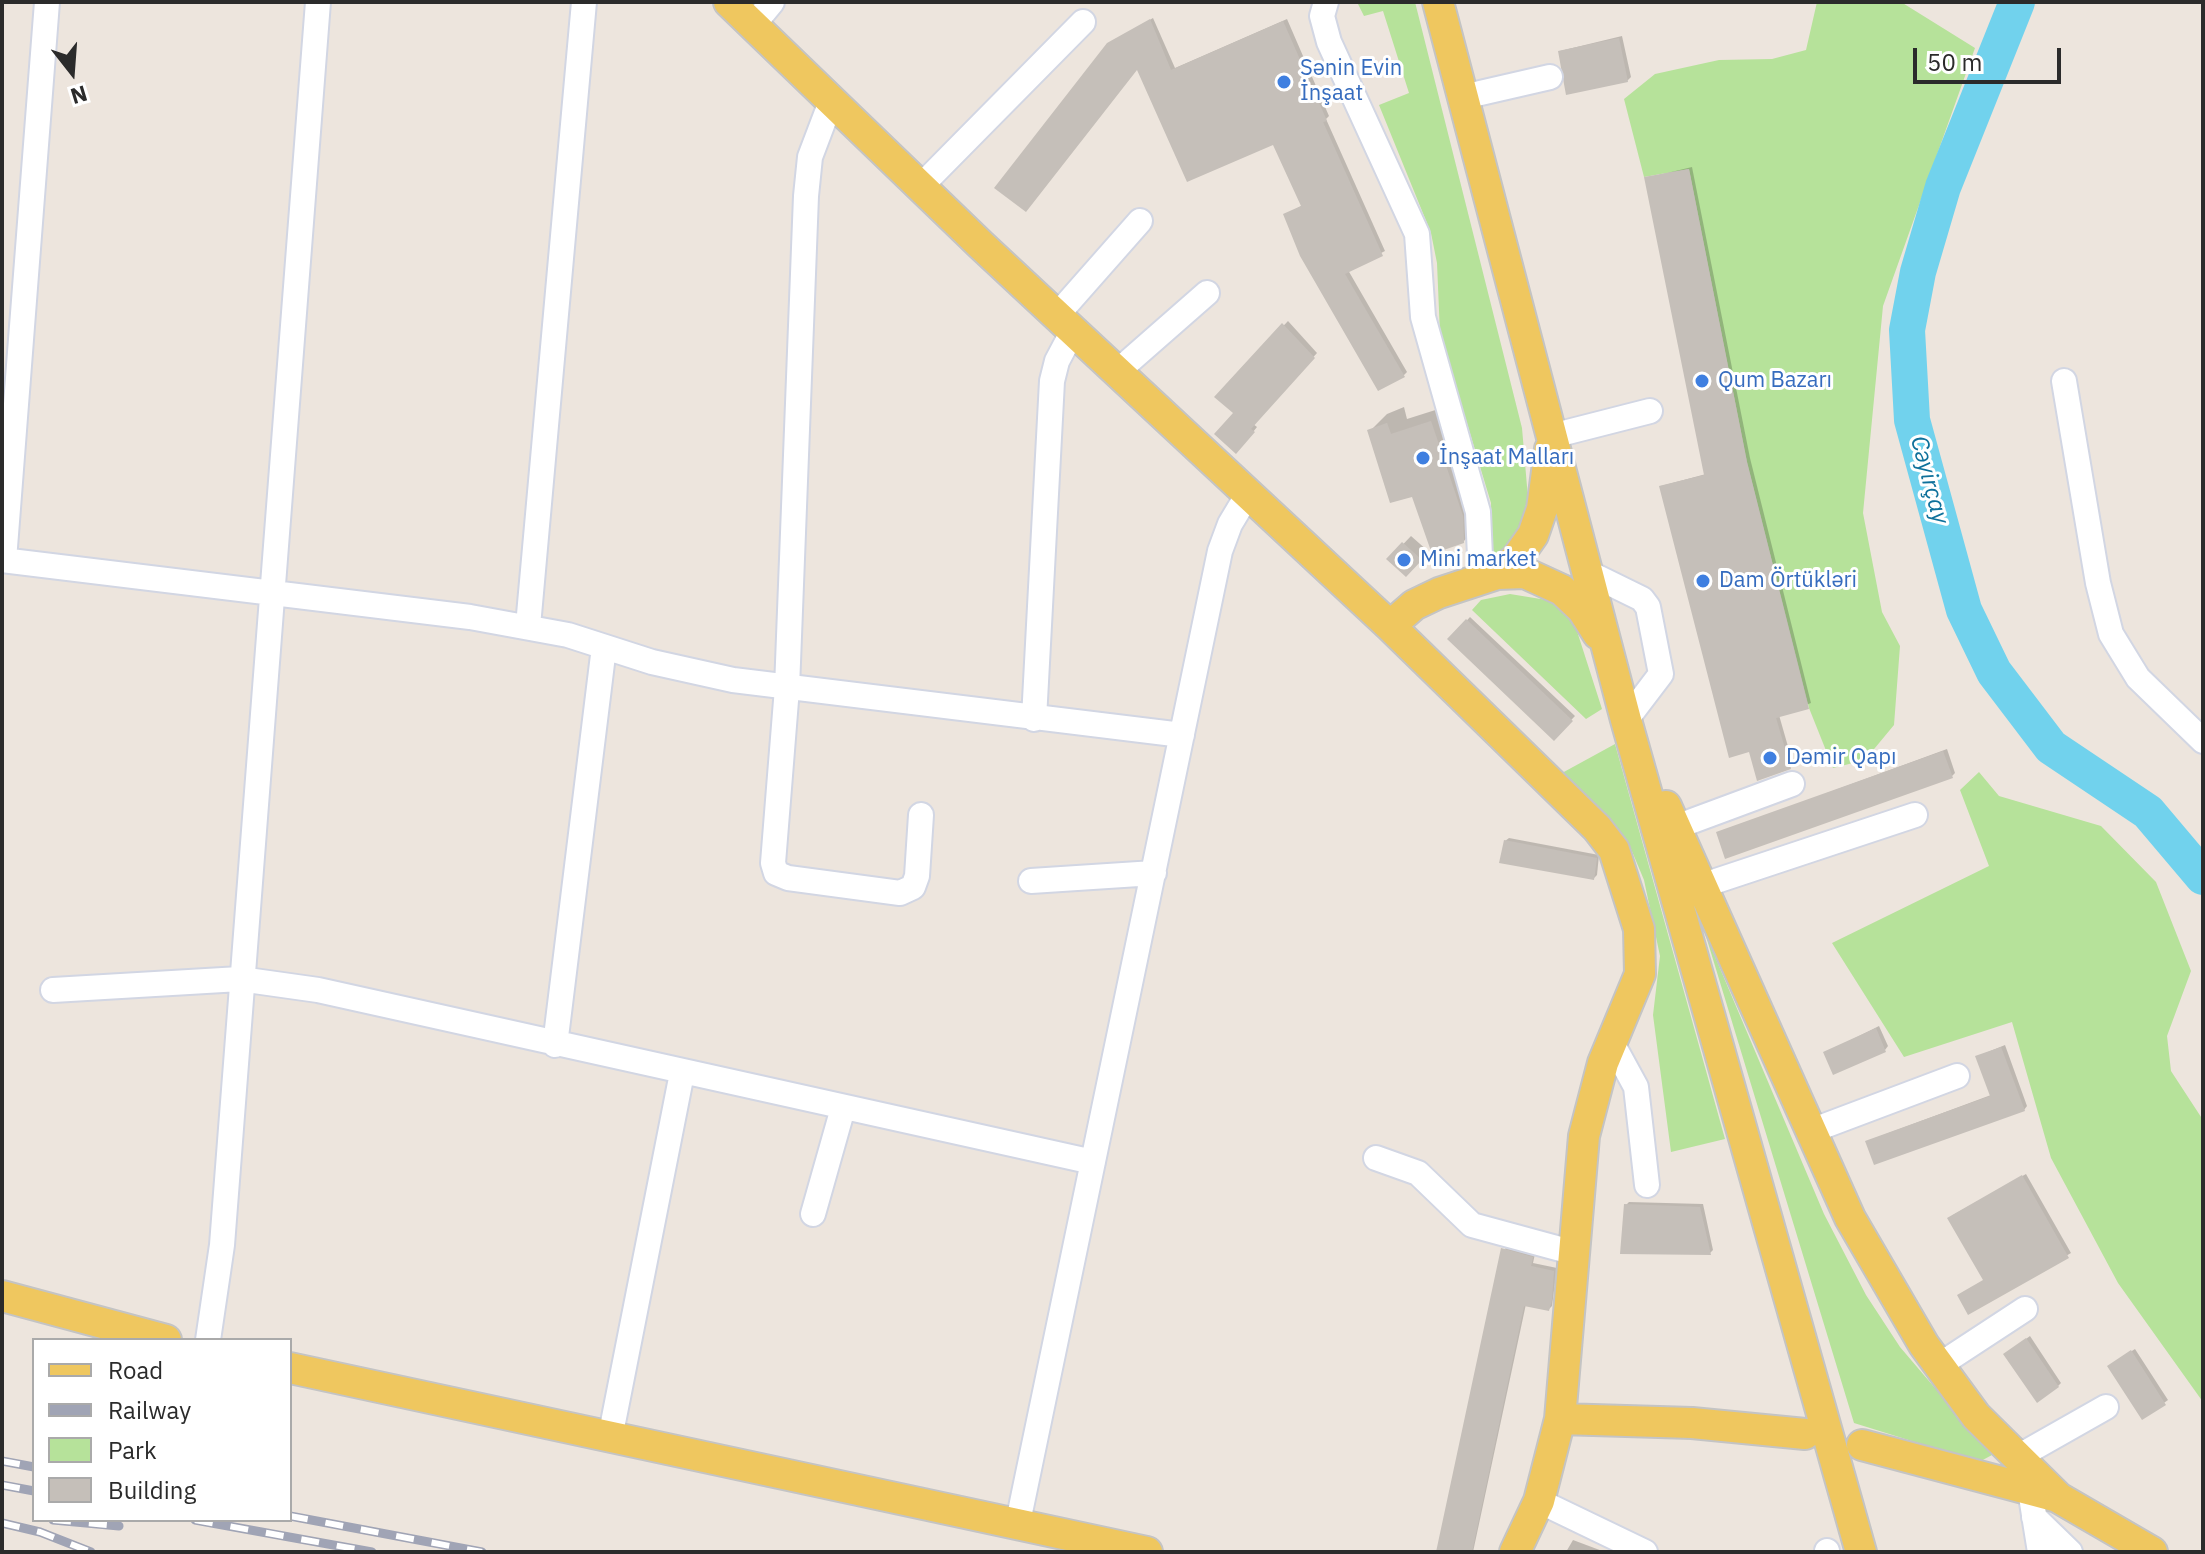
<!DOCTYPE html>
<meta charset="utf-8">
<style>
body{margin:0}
#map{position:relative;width:2205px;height:1554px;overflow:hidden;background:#ede5dd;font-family:"IBM Plex Sans",sans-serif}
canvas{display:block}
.frame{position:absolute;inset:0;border:4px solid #2b2b2b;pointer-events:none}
.legend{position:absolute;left:32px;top:1338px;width:260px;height:184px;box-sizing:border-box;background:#fff;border:2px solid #aaa;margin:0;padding:10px 14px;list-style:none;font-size:24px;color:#2b2b2b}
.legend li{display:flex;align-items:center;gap:16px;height:40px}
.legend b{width:40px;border:2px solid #aaa}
.north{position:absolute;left:32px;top:32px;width:80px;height:80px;-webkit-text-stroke:6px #fff;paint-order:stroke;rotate:163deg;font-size:22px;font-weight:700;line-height:32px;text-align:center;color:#2b2b2b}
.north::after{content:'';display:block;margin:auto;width:28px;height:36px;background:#2b2b2b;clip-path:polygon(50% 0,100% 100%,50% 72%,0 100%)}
.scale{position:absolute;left:1913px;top:48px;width:148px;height:36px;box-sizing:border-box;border:4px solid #2b2b2b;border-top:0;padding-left:10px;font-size:24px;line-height:28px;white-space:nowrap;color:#2b2b2b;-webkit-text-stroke:6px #fff;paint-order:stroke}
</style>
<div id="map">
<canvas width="2205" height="1554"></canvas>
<div class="frame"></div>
<ul class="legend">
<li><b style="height:10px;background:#efc75f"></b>Road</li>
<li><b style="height:10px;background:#a0a4b5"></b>Railway</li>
<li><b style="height:22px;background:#b6e29a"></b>Park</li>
<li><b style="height:22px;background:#c5bfb9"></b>Building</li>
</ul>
<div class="north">N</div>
<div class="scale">50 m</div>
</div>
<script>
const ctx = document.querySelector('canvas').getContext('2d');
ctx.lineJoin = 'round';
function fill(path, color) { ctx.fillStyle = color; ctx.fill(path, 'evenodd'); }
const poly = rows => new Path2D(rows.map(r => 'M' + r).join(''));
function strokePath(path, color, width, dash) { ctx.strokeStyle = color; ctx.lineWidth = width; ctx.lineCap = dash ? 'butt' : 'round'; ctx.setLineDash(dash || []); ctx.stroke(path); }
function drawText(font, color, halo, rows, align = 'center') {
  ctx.font = font + ' "IBM Plex Sans",sans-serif'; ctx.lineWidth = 6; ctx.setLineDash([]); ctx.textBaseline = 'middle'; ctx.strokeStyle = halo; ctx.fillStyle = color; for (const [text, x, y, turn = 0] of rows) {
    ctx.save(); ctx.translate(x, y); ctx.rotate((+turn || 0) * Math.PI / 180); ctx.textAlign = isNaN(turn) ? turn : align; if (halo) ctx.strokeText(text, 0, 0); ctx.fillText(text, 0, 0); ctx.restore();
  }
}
fill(poly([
 [1357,2,1415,2,1522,428,1528,498,1518,532,1502,553,1492,555,1491,503,1440,334,1437,263,1431,233,1379,105,1409,93,1383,11,1364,16],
 [1817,2,1901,2,1975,48,1883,306,1863,513,1882,612,1900,646,1894,725,1865,760,1833,768,1809,708,1747,462,1689,169,1644,177,1624,99,1655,74,1719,60,1772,59,1806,50],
 [1510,594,1553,601,1567,613,1576,628,1602,709,1586,719,1472,610,1481,600],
 [1615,744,1725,1139,1671,1152,1653,1015,1660,956,1644,880,1631,849,1614,824,1562,773],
 [1979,772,1999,796,2101,826,2156,882,2191,971,2167,1036,2171,1071,2203,1120,2203,1402,2118,1283,2051,1158,2012,1022,1904,1057,1832,943,1989,866,1960,790],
 [1705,933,1824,1214,1866,1295,1900,1347,1992,1455,1979,1462,1854,1423]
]), '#b6e29a');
fill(poly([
 [1153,18,1175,68,1287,19,1329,116,1326,119,1385,251,1348,270,1407,372,1404,375,1378,389,1286,214,1303,205,1274,142,1138,67,1108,44],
 [1622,36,1631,77,1627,81,1560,51],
 [1692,167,1750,458,1811,703,1779,715,1793,764,1790,768,1661,486,1706,474,1646,178],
 [1288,321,1317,353,1253,424,1257,427,1240,448,1236,413,1217,396],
 [1448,406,1480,524,1463,542,1413,495,1370,431,1387,414,1404,407,1407,419],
 [1411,536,1428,551,1406,575,1389,559],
 [1470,617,1575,716,1554,738,1450,639],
 [1947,749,1955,773,1952,776,1718,833],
 [1509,838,1599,855,1597,875,1594,878,1505,841],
 [1879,1026,1888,1046,1885,1050,1825,1053],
 [2005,1045,2027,1106,2024,1110,1867,1141,1991,1095,1978,1056],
 [2026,1174,2071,1253,1969,1312,1984,1280,1953,1215],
 [1629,1202,1703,1204,1713,1250,1710,1253,1626,1205],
 [1506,1246,1535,1254,1533,1263,1557,1268,1552,1306,1549,1309,1526,1304,1473,1552,1438,1552],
 [2030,1336,2061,1383,2058,1386,2009,1351],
 [2135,1349,2168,1400,2143,1418,2113,1363],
 [1573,1540,1605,1552,1566,1552]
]), '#0003');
strokePath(poly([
 [2017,2,1943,187,1918,272,1907,330,1912,420,1964,610,1994,672,2051,747,2148,812,2203,877]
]), '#71d2ed', 36);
fill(poly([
 [1150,19,1171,70,1283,21,1327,121,1323,122,1383,256,1345,274,1405,377,1378,391,1300,256,1283,214,1301,206,1273,145,1187,182,1137,70,1026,212,994,188,1107,43],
 [1619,38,1628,82,1566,95,1558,51],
 [1689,169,1747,462,1809,709,1776,718,1791,769,1757,781,1749,752,1729,758,1659,486,1704,475,1644,177],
 [1282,323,1315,358,1251,429,1255,432,1236,454,1214,434,1233,413,1214,397],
 [1431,421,1463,516,1464,543,1432,554,1412,497,1390,503,1367,430,1387,423,1391,434],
 [1402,542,1422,560,1406,577,1386,559],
 [1466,619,1573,721,1554,741,1447,639],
 [1943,751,1953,778,1725,859,1716,832],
 [1504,840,1597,858,1594,880,1499,863],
 [1876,1028,1886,1052,1833,1075,1823,1052],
 [2001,1047,2025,1111,1874,1165,1865,1141,1990,1096,1975,1056],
 [2022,1175,2069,1258,1968,1315,1957,1295,1983,1280,1947,1218],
 [1624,1204,1700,1207,1711,1255,1620,1254],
 [1501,1248,1533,1257,1531,1266,1554,1271,1552,1299,1549,1311,1524,1306,1472,1552,1436,1552],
 [2026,1338,2059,1387,2037,1403,2003,1354],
 [2131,1350,2166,1405,2142,1420,2107,1366]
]), '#c5bfb9');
const minor = poly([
 [1326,2,1322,16,1329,42,1417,234,1423,317,1478,512,1481,579],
 [753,25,772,2],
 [1463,97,1550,77],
 [832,99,810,157,806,196,787,688,773,863,776,873,788,878,900,893,913,887,917,876,921,815],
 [921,186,1083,22],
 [1058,314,1140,221],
 [1118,371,1207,293],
 [2064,381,2098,583,2111,634,2138,678,2203,741],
 [1552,436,1650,411],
 [2,560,470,617,568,635,652,662,733,680,1182,735],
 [4,560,47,2],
 [1587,572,1642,599,1648,607,1661,674,1626,720],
 [528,626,584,2],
 [1034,719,1052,381,1057,361,1074,329],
 [1676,827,1792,784],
 [1031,881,1154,873],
 [1701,886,1915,815],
 [53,990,240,979,318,990,1093,1162],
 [1612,1043,1636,1087,1647,1185],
 [555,1045,604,647],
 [1811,1131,1957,1076],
 [1376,1158,1418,1173,1472,1225,1575,1253],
 [813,1214,843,1108],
 [208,1340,222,1245,318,2],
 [1938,1366,2025,1309],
 [610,1438,682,1073],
 [2016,1458,2106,1407],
 [2030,1490,2040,1552],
 [1539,1501,1645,1552],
 [2034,1517,2070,1552],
 [1018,1522,1220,551,1230,524,1248,494],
 [1827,1551,1827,1552]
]);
const major = poly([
 [729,2,981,245,1390,626,1597,828,1614,850,1639,929,1640,974,1603,1063,1584,1136,1560,1419,1539,1501,1515,1552],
 [1438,2,1626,720,1861,1552],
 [1497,574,1516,559,1533,535,1542,509,1550,449],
 [1390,626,1414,605,1439,593,1497,574,1525,573,1562,590,1582,609,1598,634],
 [1666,806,1850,1218,1924,1345,1976,1416,2059,1498,2152,1552],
 [2,1296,166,1340],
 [290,1368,1147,1552],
 [1560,1419,1692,1423,1805,1434],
 [1862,1445,2054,1496]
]);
strokePath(minor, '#d2d6e3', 28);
strokePath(major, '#c4c4c4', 34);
strokePath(minor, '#fff', 24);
strokePath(major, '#efc75f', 30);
const rail = poly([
 [2,1461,34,1467],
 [2,1485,34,1491],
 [290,1516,482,1552],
 [53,1520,119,1526],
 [195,1520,372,1552],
 [2,1523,40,1532,91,1552]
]);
strokePath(rail, '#a0a4b5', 9);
strokePath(rail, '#fff', 6, [18]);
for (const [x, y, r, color] of [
 [1284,82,8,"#3f7fe0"],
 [1702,381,8,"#3f7fe0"],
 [1423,458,8,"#3f7fe0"],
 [1404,560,8,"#3f7fe0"],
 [1703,581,8,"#3f7fe0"],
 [1770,758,8,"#3f7fe0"]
]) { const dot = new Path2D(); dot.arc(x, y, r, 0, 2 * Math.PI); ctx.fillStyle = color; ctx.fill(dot); strokePath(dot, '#fff', 3); }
drawText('22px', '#366cbe', '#fff', [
 ["Sənin Evin",1300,69],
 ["İnşaat",1300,94],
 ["Qum Bazarı",1718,381],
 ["İnşaat Malları",1439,458],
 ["Mini market",1420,560],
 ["Dam Örtükləri",1719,581],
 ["Dəmir Qapı",1786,758]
], 'left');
drawText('italic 24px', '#0f719b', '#fff', [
 ["Cəyirçay",1929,480,75]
]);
</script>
